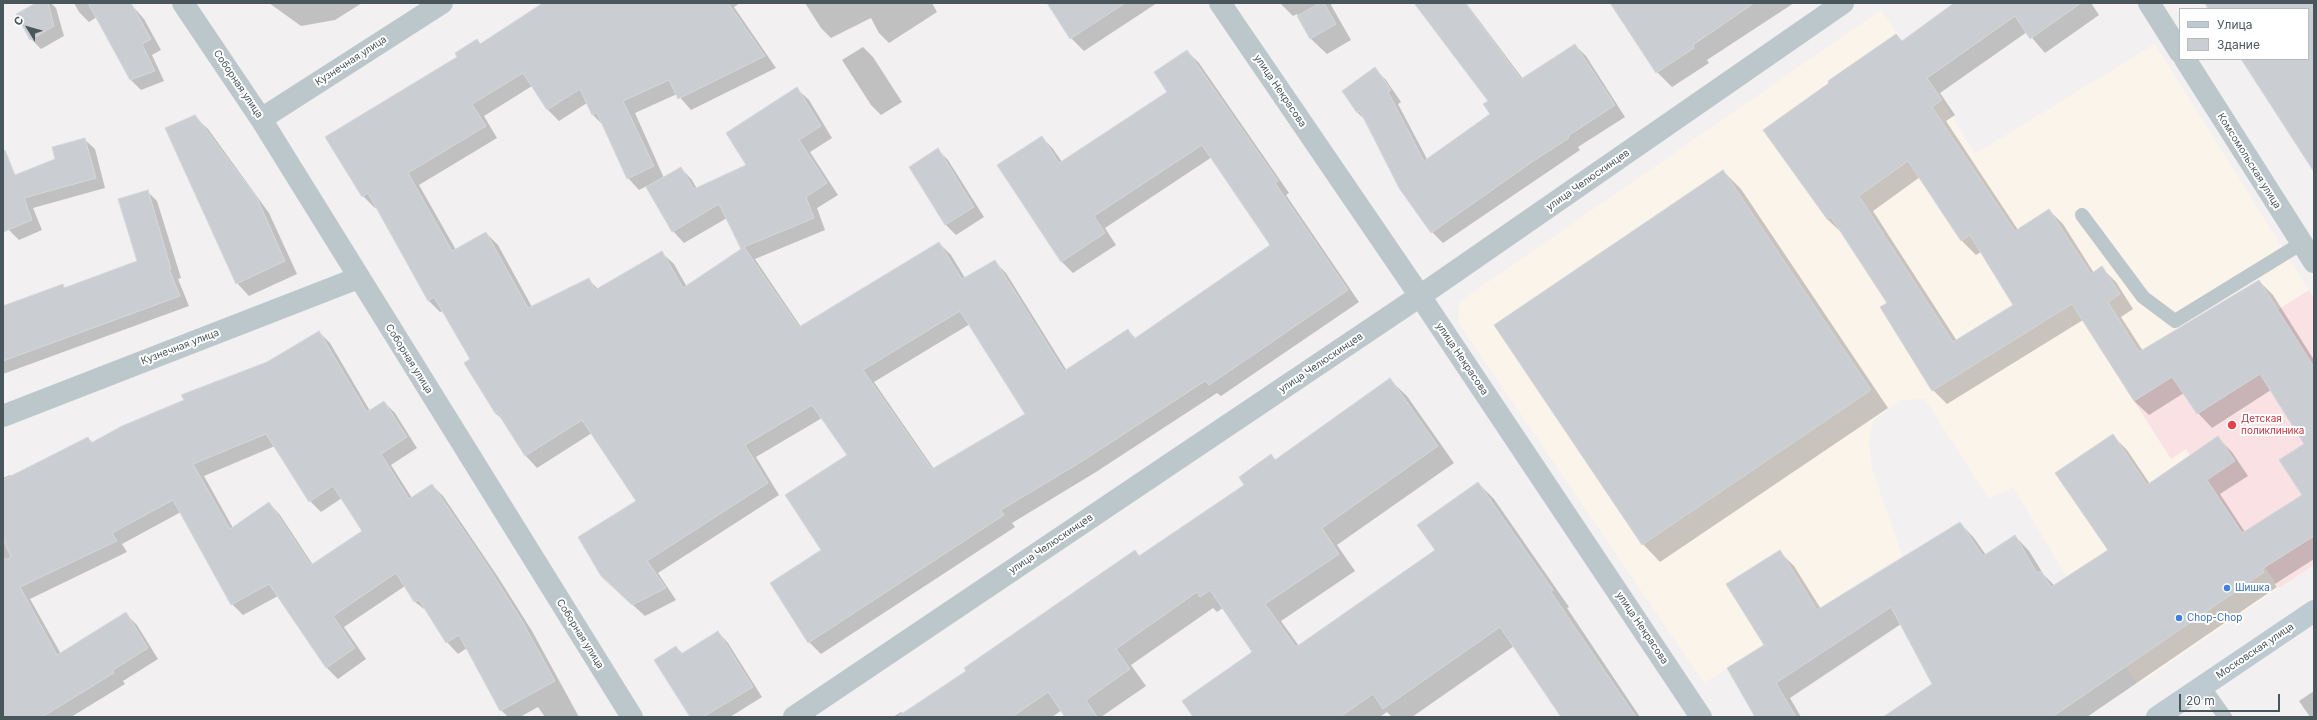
<!DOCTYPE html>
<meta charset="utf-8">
<style>
body{margin:0}
#map{position:relative;width:2317px;height:720px;overflow:hidden;background:#f2f0f0;font-family:Inter,sans-serif}
canvas{display:block}
.frame{position:absolute;inset:0;border:4px solid #49575d;pointer-events:none}
.legend{position:absolute;left:2179px;top:8px;width:130px;height:52px;box-sizing:border-box;background:#fff;border:1px solid #b6bcbe;margin:0;padding:5px 7px;list-style:none;font-size:12px;color:#49575d}
.legend li{display:flex;align-items:center;gap:8px;height:20px}
.legend b{width:20px;border:1px solid #b6bcbe}
.north{position:absolute;left:8px;top:8px;width:40px;height:40px;-webkit-text-stroke:3px #fff;paint-order:stroke;rotate:307deg;font-size:11px;font-weight:700;line-height:16px;text-align:center;color:#49575d}
.north::after{content:'';display:block;margin:auto;width:14px;height:18px;background:#49575d;clip-path:polygon(50% 0,100% 100%,50% 72%,0 100%)}
.scale{position:absolute;left:2179px;top:694px;width:101px;height:18px;box-sizing:border-box;border:2px solid #49575d;border-top:0;padding-left:5px;font-size:12px;line-height:14px;white-space:nowrap;color:#49575d;-webkit-text-stroke:3px #fff;paint-order:stroke}
</style>
<div id="map">
<canvas width="2317" height="720"></canvas>
<div class="frame"></div>
<ul class="legend">
<li><b style="height:5px;background:#bdcad1"></b>Улица</li>
<li><b style="height:11px;background:#caced2"></b>Здание</li>
</ul>
<div class="north">С</div>
<div class="scale">20 m</div>
</div>
<script>
const ctx = document.querySelector('canvas').getContext('2d');
ctx.lineJoin = 'round';
function fill(path, color) { ctx.fillStyle = color; ctx.fill(path, 'evenodd'); }
const poly = rows => new Path2D(rows.map(r => 'M' + r).join(''));
function strokePath(path, color, width, dash) { ctx.strokeStyle = color; ctx.lineWidth = width; ctx.lineCap = dash ? 'butt' : 'round'; ctx.setLineDash(dash || []); ctx.stroke(path); }
function drawText(font, color, halo, rows, align = 'center') {
  ctx.font = font + ' Inter,sans-serif'; ctx.lineWidth = 4; ctx.setLineDash([]); ctx.textBaseline = 'middle'; ctx.strokeStyle = halo; ctx.fillStyle = color; for (const [text, x, y, turn = 0] of rows) {
    ctx.save(); ctx.translate(x, y); ctx.rotate((+turn || 0) * Math.PI / 180); ctx.textAlign = isNaN(turn) ? turn : align; if (halo) ctx.strokeText(text, 0, 0); ctx.fillText(text, 0, 0); ctx.restore();
  }
}
fill(poly([
 [1881,10,1942,100,1975,154,2155,44,2309,290,2278,310,2172,459,2186,448,2279,588,2138,685,2067,577,2013,487,1989,499,1925,399,1900,400,1873,421,1869,441,1872,469,1902,555,1704,683,1458,322,1459,302]
]), '#fbf4eb');
fill(poly([
 [2309,290,2314,298,2314,565,2279,588,2186,449,2171,459,2134,401]
]), '#fae2e4');
fill(poly([
 [38,3,51,3,56,8,64,36,41,49,31,39],
 [74,3,130,3,144,19,161,50,152,55,164,81,141,90,131,80,97,17,89,22,79,12],
 [269,3,362,3,335,20,301,26],
 [547,3,740,3,734,7,776,68,691,110,677,94,635,113,664,178,681,168,692,180,697,189,748,165,797,89,809,100,832,138,810,152,838,195,817,208,825,230,755,259,801,327,939,243,951,255,965,278,994,261,1006,273,1067,371,1128,330,1136,339,1272,245,1212,157,1105,228,1116,245,1073,273,1061,261,1042,137,1053,149,1062,162,1168,92,1187,51,1199,63,1289,193,1286,195,1359,302,1221,396,1217,393,1096,472,1012,523,1015,527,821,654,809,642,822,550,848,455,822,418,756,457,779,495,658,573,676,600,645,616,614,588,637,501,592,433,537,468,526,456,503,420,495,413,471,359,443,311,440,312,428,300,377,207,375,208,363,196,326,138,458,57,477,40,481,44],
 [532,86,547,109,559,121,587,103,593,115,604,126,628,178,639,190,647,186,673,231,684,243,727,218,742,249,687,287,674,264,662,253,598,289,589,280,532,307,498,245,486,233,456,250,419,185,497,138,484,116],
 [970,324,1026,414,934,469,874,382],
 [805,3,932,3,937,12,889,43,879,33,871,18,831,38,821,28],
 [1048,3,1157,3,1084,51,1071,38],
 [1280,3,1333,3,1331,5,1351,40,1327,54,1311,39,1297,14,1293,16],
 [1432,3,1466,3,1523,79,1575,45,1586,56,1625,117,1578,147,1580,150,1443,243,1432,232,1400,187,1367,122,1358,113,1343,91,1375,69,1386,80,1401,102,1398,104,1427,159,1491,115,1489,101],
 [1611,3,1794,3,1707,60,1709,63,1672,87,1657,72],
 [1956,3,2091,3,2099,15,2045,53,2027,32,1940,93,1955,115,1946,121,2018,230,2049,210,2063,224,2094,273,2102,268,2116,282,2133,309,2121,317,2143,351,2259,281,2273,295,2314,360,2314,559,2275,584,2277,587,2087,717,1896,717,1933,685,1901,624,1790,698,1801,717,1757,717,1780,552,1794,566,1821,609,1960,523,1974,538,1986,555,2015,536,2029,551,2044,575,2055,586,2109,550,2112,435,2127,450,2150,484,2218,438,2232,452,2248,476,2220,494,2245,532,2303,496,2306,444,2271,390,2212,428,2198,413,2184,393,2149,415,2134,401,2083,320,1947,404,1933,390,1888,303,1842,233,1827,219,1896,35,1903,42],
 [1920,177,1962,241,1976,255,1981,252,2014,305,1957,341,1873,211],
 [863,47,873,57,902,102,881,115,871,105,842,60],
 [195,117,208,129,269,213,297,274,249,296,237,283],
 [84,139,95,149,105,188,33,208,42,230,19,240,9,230,3,232,3,181,56,160],
 [938,150,948,160,984,217,956,235,946,225,910,167],
 [1723,171,1741,189,1888,408,1660,562,1643,544],
 [147,191,157,201,181,278,178,279,189,306,3,374,3,306,63,286,66,288,138,261],
 [319,332,330,343,370,411,384,402,395,413,417,448,391,465,412,498,432,485,443,496,498,577,532,631,579,717,545,717,538,707,520,717,508,717,501,710,467,648,458,654,447,642,428,612,415,602,405,586,344,627,366,659,338,679,327,668,278,596,243,615,232,604,181,512,122,544,127,552,30,599,61,654,126,614,137,625,158,659,123,681,125,684,71,717,3,717,3,478,10,475,13,477,88,438,93,443,268,363],
 [275,446,310,501,321,512,342,498,364,531,313,565,280,515,269,503,233,528,204,476],
 [1390,380,1407,396,1454,463,1337,545,1355,571,1281,621,1299,646,1436,550,1478,483,1494,499,1569,607,1567,608,1640,717,1562,717,1514,646,1412,717,1392,717,1387,712,1380,717,1194,717,1254,653,1223,608,1217,612,1213,608,1131,665,1146,686,1101,717,1066,717,1062,710,1052,717,893,717,901,712,903,713,968,672,1135,552,1140,557,1246,485,1271,456,1276,460],
 [718,632,728,643,762,697,730,717,691,717,676,647,683,654],
 [2314,691,2314,717,2310,717,2299,701]
]), '#0003');
const building = poly([
 [36,3,48,3,54,26,30,40,16,14,36,3],
 [88,3,131,3,151,39,142,44,155,71,130,80,88,3],
 [543,3,728,3,765,56,678,99,669,80,623,101,654,166,627,179,597,113,592,115,580,89,547,110,523,73,472,104,486,126,408,173,452,251,486,232,528,308,589,278,595,290,662,251,683,288,741,249,719,204,672,232,646,187,681,167,694,189,746,165,726,133,797,87,821,126,799,140,827,183,806,197,814,218,744,247,799,327,939,242,962,279,995,260,1064,371,1128,329,1134,339,1270,245,1202,145,1094,216,1105,233,1061,262,997,165,1042,136,1059,163,1167,92,1154,72,1187,50,1278,181,1275,183,1348,290,1209,385,1205,381,1084,460,1001,510,1004,515,808,643,770,583,821,550,785,495,847,455,812,405,745,445,768,483,647,561,666,588,632,605,601,576,578,537,636,501,582,420,525,456,497,412,495,413,464,363,470,359,434,297,428,301,368,193,362,197,325,137,457,57,455,53,477,39,480,44,543,3],
 [960,311,1025,414,932,469,863,370,960,311],
 [1047,3,1125,3,1070,39,1047,3],
 [1320,3,1324,3,1336,24,1310,39,1297,16,1320,3],
 [1414,3,1465,3,1521,79,1575,44,1615,105,1568,136,1569,138,1532,162,1431,233,1399,188,1360,111,1357,113,1342,91,1375,67,1391,90,1388,92,1424,161,1490,114,1483,104,1488,101,1414,3],
 [1610,3,1754,3,1693,45,1694,48,1656,73,1610,3],
 [1954,3,2081,3,2030,39,2015,16,1927,78,1942,100,1932,107,2015,231,2049,209,2091,274,2102,266,2120,294,2108,302,2139,352,2259,280,2314,367,2314,536,2262,569,2264,572,2052,717,1883,717,1932,684,1891,607,1776,683,1796,717,1755,717,1727,668,1764,645,1726,584,1780,550,1817,610,1960,522,1983,556,2015,535,2037,573,2041,571,2051,587,2108,550,2055,473,2113,434,2147,485,2218,436,2235,461,2207,480,2242,533,2302,495,2279,460,2304,444,2260,374,2197,414,2172,377,2134,401,2072,304,1932,391,1880,307,1887,303,1831,217,1827,219,1763,130,1829,83,1828,81,1896,34,1902,41,1954,3],
 [1908,161,1961,241,1970,235,2013,305,1953,342,1859,196,1908,161],
 [2205,3,2314,3,2314,172,2241,59,2308,59,2308,9,2208,9,2205,3],
 [195,115,257,198,285,261,236,284,165,128,195,115],
 [85,138,96,178,24,198,32,220,3,232,3,151,5,150,15,175,55,159,52,147,85,138],
 [938,148,974,207,945,225,909,167,938,148],
 [1723,170,1871,390,1642,545,1494,325,1723,170],
 [148,190,171,269,169,269,180,296,3,361,3,306,63,284,64,288,137,261,118,199,148,190],
 [319,331,367,412,384,401,407,437,381,454,409,499,432,484,487,565,521,619,555,681,500,711,459,635,446,643,419,600,414,602,396,573,333,616,355,648,326,668,269,584,231,605,173,500,112,533,117,541,20,587,57,655,126,612,148,648,113,670,114,673,42,717,3,717,3,556,5,560,11,557,3,539,3,480,88,437,91,443,122,426,184,400,181,395,267,362,319,331],
 [266,434,309,502,333,486,362,531,311,565,269,502,230,529,193,464,266,434],
 [1390,378,1438,446,1322,528,1339,554,1265,604,1296,647,1435,550,1417,525,1478,482,1553,590,1551,592,1636,717,1561,717,1500,627,1383,709,1373,694,1340,717,1193,717,1182,701,1252,652,1210,590,1200,597,1197,592,1116,649,1130,669,1086,700,1097,717,1065,717,1048,692,1012,717,897,717,966,671,964,668,1135,550,1139,556,1244,485,1239,477,1271,454,1275,460,1390,378],
 [718,631,753,687,703,717,690,717,654,660,676,646,681,654,718,631]
]);
fill(building, '#caced2');
strokePath(building, '#d4d7db', 1);
strokePath(poly([
 [2082,215,2143,297,2175,321,2302,243],
 [2203,686,2225,717]
]), '#bcc7cc', 14);
strokePath(poly([
 [183,3,261,119,632,717],
 [1220,3,1420,296,1701,717],
 [2149,3,2180,52],
 [2185,59,2314,262],
 [261,119,442,3],
 [3,416,358,278],
 [794,717,1420,296,1843,3]
]), '#bcc7cc', 22);
strokePath(poly([
 [2157,717,2314,611]
]), '#bdcad1', 22);
for (const [x, y, r, color] of [
 [2232,425,5,"#e0444e"],
 [2227,588,4,"#3f7fe0"],
 [2179,618,4,"#3f7fe0"]
]) { const dot = new Path2D(); dot.arc(x, y, r, 0, 2 * Math.PI); ctx.fillStyle = color; ctx.fill(dot); strokePath(dot, '#fff', 1.5); }
drawText('10px', '#49575d', '#fff', [
 ["Кузнечная улица",351,61,-33],
 ["Соборная улица",238,84,56],
 ["улица Некрасова",1280,91,56],
 ["Комсомольская улица",2249,161,58],
 ["улица Челюскинцев",1588,180,-35],
 ["Кузнечная улица",180,347,-21],
 ["Соборная улица",409,359,58],
 ["улица Некрасова",1462,359,56],
 ["улица Челюскинцев",1321,363,-34],
 ["улица Челюскинцев",1051,544,-34],
 ["улица Некрасова",1642,628,56],
 ["Соборная улица",580,634,58],
 ["Московская улица",2255,651,-34]
]);
drawText('10px', '#be3a42', '#fff', [
 ["Детская",2241,419],
 ["поликлиника",2241,431]
], 'left');
drawText('10px', '#366cbe', '#fff', [
 ["Шишка",2235,588],
 ["Chop-Chop",2187,618]
], 'left');
</script>
